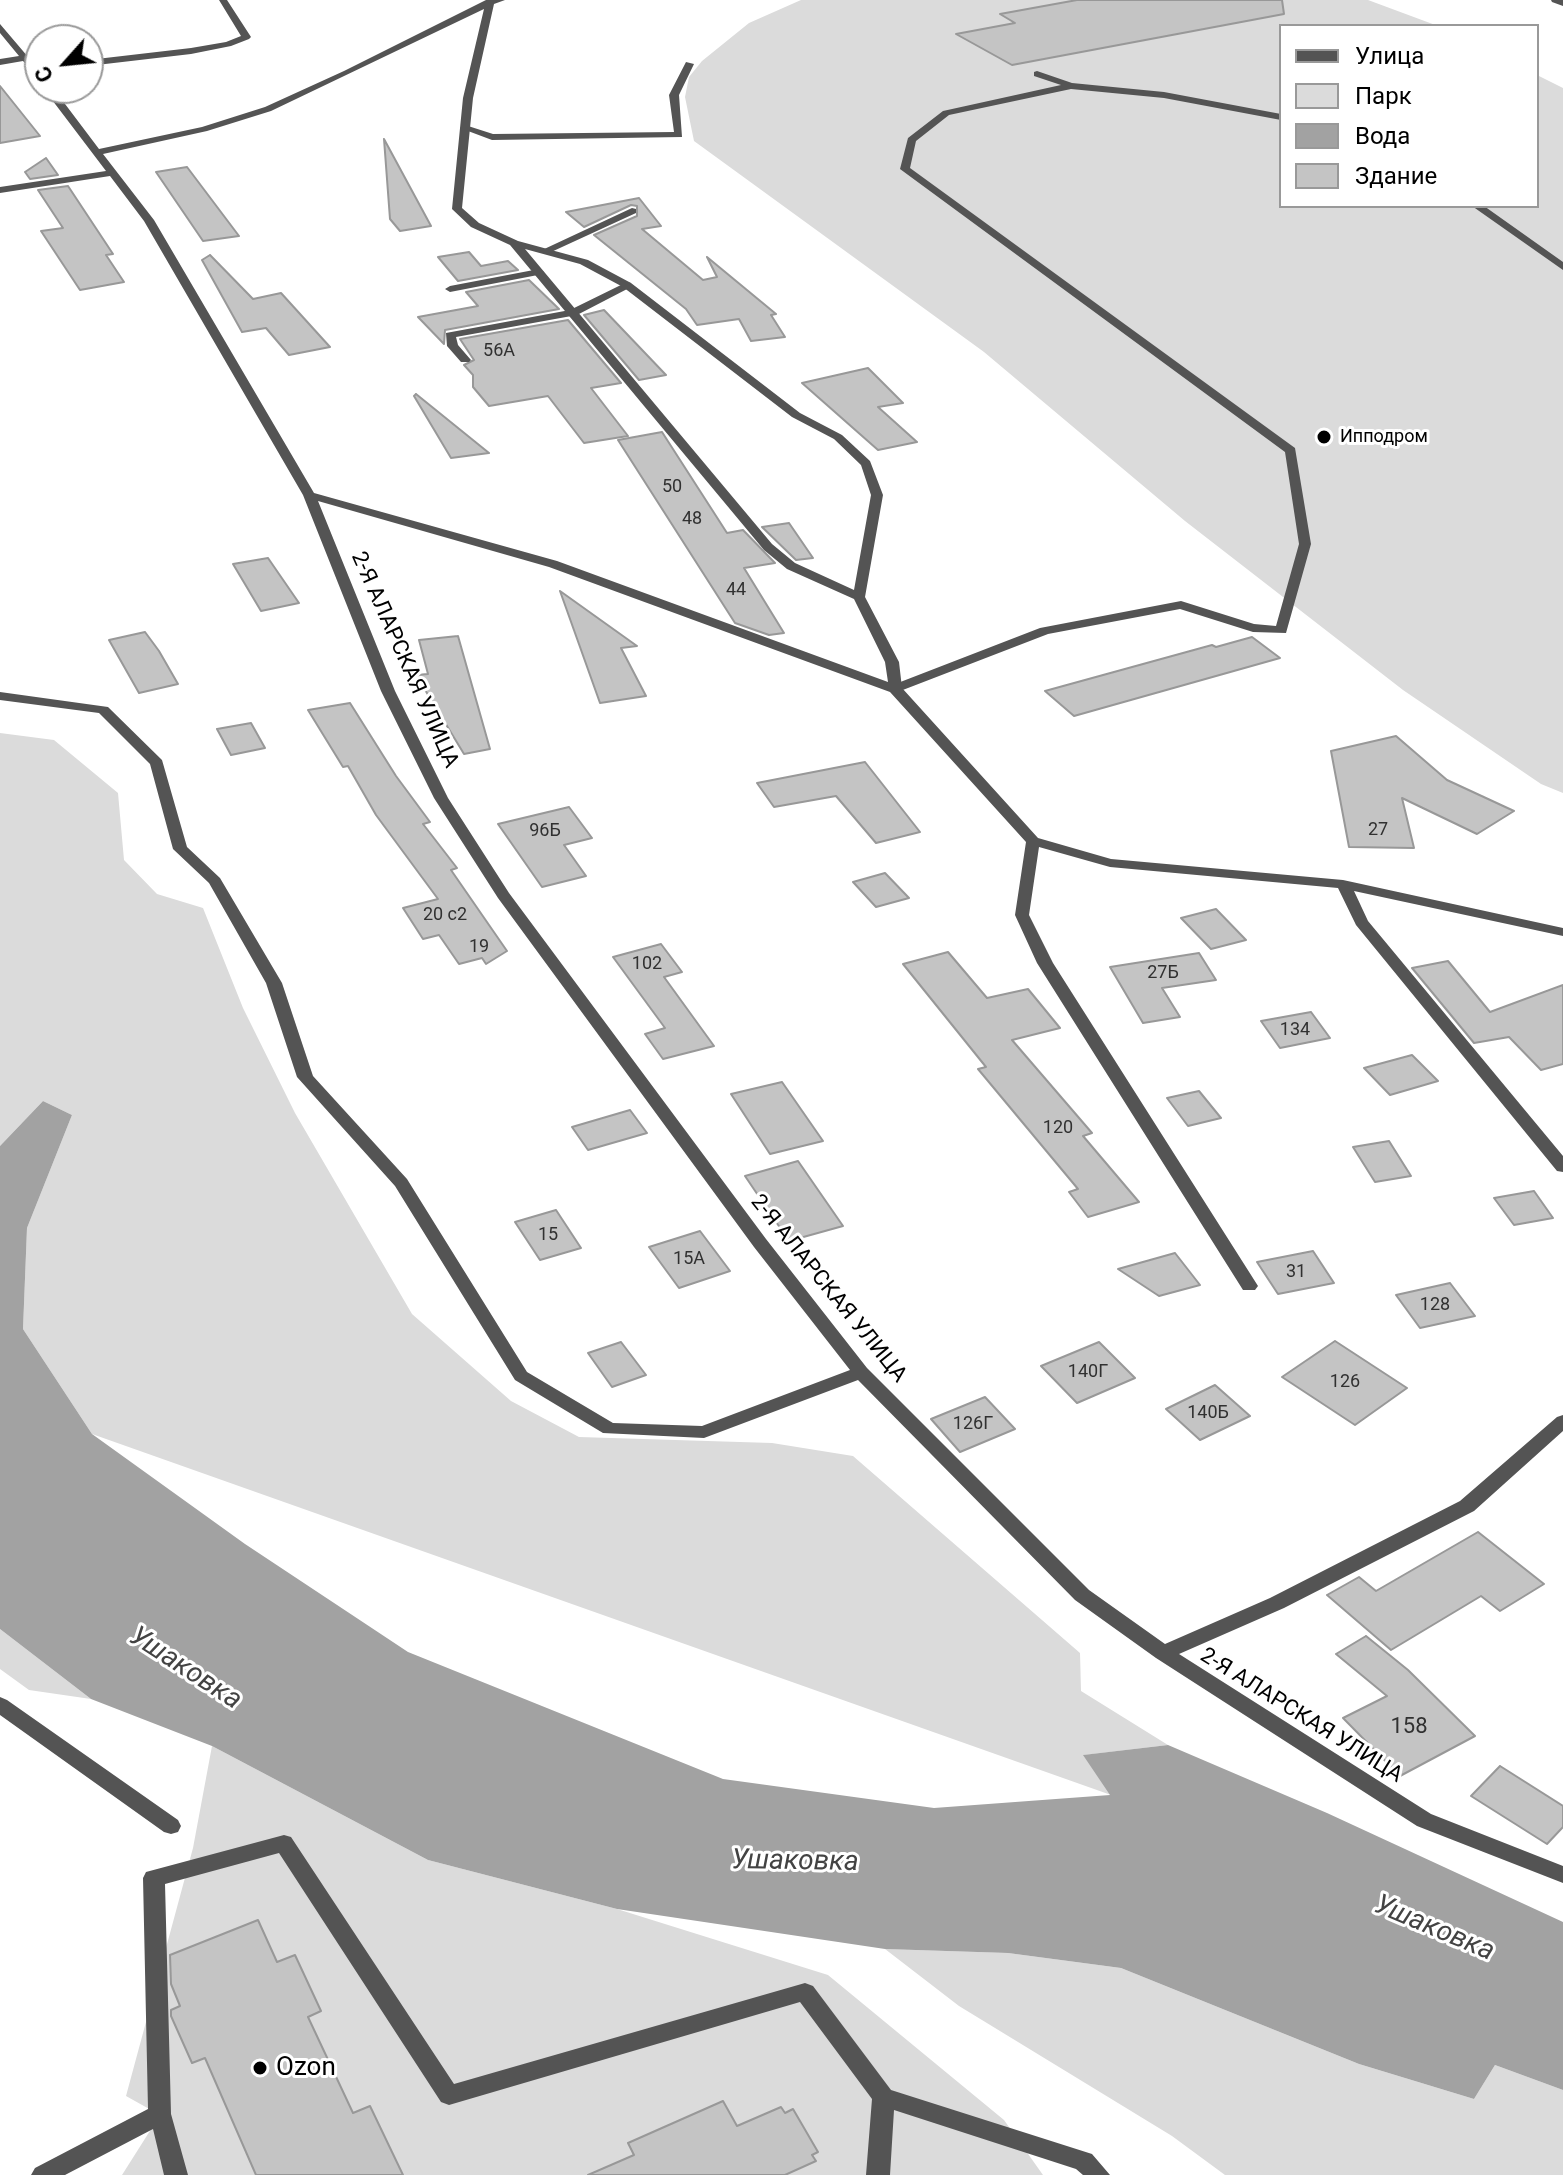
<!DOCTYPE html>
<meta charset="utf-8">
<style>
body{margin:0}
#map{position:relative;width:1563px;height:2175px;overflow:hidden;background:#fff;font-family:Roboto,sans-serif}
canvas{display:block}
.legend{position:absolute;left:1279px;top:24px;width:260px;height:184px;box-sizing:border-box;background:#fff;border:2px solid #999;margin:0;padding:10px 14px;list-style:none;font-size:24px;color:#000}
.legend li{display:flex;align-items:center;gap:16px;height:40px}
.legend b{width:40px;border:2px solid #999}
.north{position:absolute;left:24px;top:24px;width:80px;height:80px;box-sizing:border-box;background:#fff;border:2px solid #999;border-radius:50%;rotate:243deg;font-size:22px;font-weight:700;line-height:32px;text-align:center;color:#000}
.north::after{content:'';display:block;margin:auto;width:28px;height:36px;background:#000;clip-path:polygon(50% 0,100% 100%,50% 72%,0 100%)}
</style>
<div id="map">
<canvas width="1563" height="2175"></canvas>
<ul class="legend">
<li><b style="height:10px;background:#545454"></b>Улица</li>
<li><b style="height:22px;background:#dbdbdb"></b>Парк</li>
<li><b style="height:22px;background:#a2a2a2"></b>Вода</li>
<li><b style="height:22px;background:#c4c4c4"></b>Здание</li>
</ul>
<div class="north">С</div>
</div>
<script>
const ctx = document.querySelector('canvas').getContext('2d');
ctx.lineJoin = 'round';
function fill(path, color) { ctx.fillStyle = color; ctx.fill(path, 'evenodd'); }
const poly = rows => new Path2D(rows.map(r => 'M' + r).join(''));
function strokePath(path, color, width, dash) { ctx.strokeStyle = color; ctx.lineWidth = width; ctx.lineCap = dash ? 'butt' : 'round'; ctx.setLineDash(dash || []); ctx.stroke(path); }
function drawText(font, color, halo, rows, align = 'center') {
  ctx.font = font + ' Roboto,sans-serif'; ctx.lineWidth = 6; ctx.setLineDash([]); ctx.textBaseline = 'middle'; ctx.strokeStyle = halo; ctx.fillStyle = color; for (const [text, x, y, turn = 0] of rows) {
    ctx.save(); ctx.translate(x, y); ctx.rotate((+turn || 0) * Math.PI / 180); ctx.textAlign = isNaN(turn) ? turn : align; if (halo) ctx.strokeText(text, 0, 0); ctx.fillText(text, 0, 0); ctx.restore();
  }
}
fill(poly([
 [801,0,1368,0,1438,26,1281,26,1281,206,1537,206,1537,75,1563,88,1563,793,1541,784,1403,690,1185,521,984,352,694,141,685,97,689,77,702,61,749,23],
 [0,733,54,740,118,793,124,860,157,894,203,908,243,1008,295,1113,412,1314,511,1401,579,1437,772,1443,853,1456,1080,1653,1081,1691,1168,1745,1084,1755,1111,1795,92,1434,23,1329,27,1228,72,1115,43,1101,0,1146],
 [0,1629,91,1699,29,1690,0,1669],
 [212,1746,428,1860,617,1909,828,1975,1004,2120,1043,2175,122,2175,160,2115,126,2096,193,1848],
 [885,1949,1008,1953,1121,1968,1359,2064,1474,2099,1495,2065,1563,2090,1563,2175,1225,2175,1172,2136,959,2006]
]), '#dbdbdb');
fill(poly([
 [43,1101,72,1115,27,1228,23,1329,92,1434,245,1544,408,1652,723,1779,934,1808,1110,1795,1083,1755,1168,1745,1327,1813,1563,1922,1563,2090,1495,2065,1474,2099,1359,2064,1121,1968,1008,1953,885,1949,617,1909,428,1860,212,1746,91,1699,0,1629,0,1146]
]), '#a2a2a2');
const building = poly([
 [1077,0,1282,0,1284,14,1012,65,956,34,1015,23,1000,14,1077,0],
 [0,86,40,136,0,143,0,86],
 [384,139,431,226,400,231,390,219,384,139],
 [46,158,58,175,30,179,25,172,46,158],
 [187,167,239,236,203,241,156,172,187,167],
 [68,186,113,254,106,255,124,282,80,290,41,231,63,228,38,190,68,186],
 [639,198,661,226,642,229,703,280,717,277,707,257,776,314,771,315,785,337,751,341,739,319,697,325,686,309,594,235,637,216,637,206,631,205,584,227,566,212,639,198],
 [469,252,481,266,508,261,518,270,458,281,438,257,469,252],
 [210,255,253,299,281,293,330,347,289,355,266,328,242,332,202,260,210,255],
 [529,280,559,309,445,330,444,344,418,317,478,306,466,292,529,280],
 [604,310,666,375,639,380,584,315,604,310],
 [568,320,621,383,591,388,628,436,584,443,548,396,489,406,473,387,473,375,464,365,474,360,460,339,568,320],
 [868,368,903,403,878,407,917,442,878,450,802,383,868,368],
 [416,394,489,453,451,458,414,396,416,394],
 [662,432,727,533,743,530,775,563,744,568,784,633,769,635,735,623,618,440,662,432],
 [789,523,813,558,796,560,762,527,789,523],
 [268,558,299,603,261,611,233,564,268,558],
 [560,591,637,646,621,648,646,696,600,703,560,591],
 [145,632,159,651,178,684,139,693,109,640,145,632],
 [458,636,490,749,464,754,416,675,428,674,419,640,458,636],
 [1252,637,1280,658,1074,716,1045,691,1212,645,1216,647,1252,637],
 [350,703,396,776,430,822,423,824,457,868,451,870,507,951,486,964,482,958,459,964,439,935,423,939,403,908,438,899,376,815,348,766,343,767,308,710,350,703],
 [251,723,265,748,231,755,217,729,251,723],
 [1396,736,1447,780,1514,811,1477,834,1402,798,1414,848,1349,847,1331,751,1396,736],
 [865,762,920,832,876,843,836,796,774,807,757,783,865,762],
 [569,807,592,838,564,845,586,876,542,887,498,824,569,807],
 [885,873,909,898,876,907,853,882,885,873],
 [1216,909,1246,940,1211,949,1181,918,1216,909],
 [661,944,682,972,664,977,714,1046,663,1059,645,1034,665,1028,613,957,661,944],
 [948,952,987,998,1028,989,1060,1028,1012,1040,1092,1133,1083,1136,1139,1202,1088,1217,1069,1192,1078,1189,978,1069,986,1067,903,964,948,952],
 [1199,953,1216,980,1162,988,1180,1017,1143,1023,1110,967,1199,953],
 [1448,961,1490,1012,1563,985,1563,1064,1541,1070,1509,1037,1474,1043,1412,968,1448,961],
 [1311,1012,1330,1038,1280,1048,1261,1021,1311,1012],
 [1412,1055,1438,1081,1390,1095,1364,1068,1412,1055],
 [782,1082,823,1141,770,1154,731,1094,782,1082],
 [1199,1091,1221,1118,1188,1126,1167,1098,1199,1091],
 [630,1110,647,1133,588,1150,572,1127,630,1110],
 [1389,1141,1411,1176,1375,1182,1353,1147,1389,1141],
 [798,1161,843,1226,789,1241,745,1176,798,1161],
 [1534,1191,1553,1218,1514,1225,1494,1198,1534,1191],
 [556,1210,581,1248,540,1260,515,1222,556,1210],
 [700,1231,730,1271,679,1288,649,1247,700,1231],
 [1313,1251,1334,1283,1278,1294,1257,1262,1313,1251],
 [1175,1253,1200,1285,1159,1296,1118,1269,1175,1253],
 [1450,1283,1475,1316,1420,1328,1396,1295,1450,1283],
 [1335,1341,1407,1388,1355,1425,1282,1377,1335,1341],
 [621,1342,646,1375,612,1387,588,1353,621,1342],
 [1099,1342,1135,1378,1077,1403,1041,1366,1099,1342],
 [1215,1385,1250,1416,1200,1440,1166,1409,1215,1385],
 [985,1397,1015,1429,960,1452,931,1419,985,1397],
 [1478,1532,1544,1584,1500,1611,1481,1596,1391,1650,1327,1595,1359,1577,1376,1591,1478,1532],
 [1366,1636,1408,1670,1475,1736,1400,1776,1343,1718,1387,1696,1336,1654,1366,1636],
 [1500,1766,1563,1806,1563,1827,1547,1844,1471,1796,1500,1766],
 [258,1920,277,1962,295,1955,321,2011,308,2017,353,2113,370,2106,403,2175,256,2175,205,2058,192,2063,171,2016,171,2010,180,2006,171,1984,170,1955,258,1920],
 [723,2101,737,2126,781,2107,785,2113,793,2109,818,2152,812,2155,816,2161,785,2175,588,2175,634,2155,628,2143,723,2101]
]);
fill(building, '#c4c4c4');
strokePath(building, '#989898', 2);
fill(poly([
 [1551,0,1563,0,1563,6,1552,2,1551,0],
 [686,62,694,64,679,95,682,137,492,140,460,128,465,125,493,134,674,132,669,95,686,62],
 [1037,71,1072,83,1164,92,1281,114,1281,120,1164,98,1071,89,949,115,916,141,910,168,1295,448,1311,544,1286,633,1253,632,1180,609,1048,634,895,693,888,689,890,686,1040,628,1181,601,1254,624,1276,626,1299,544,1285,452,900,169,908,138,943,111,1061,85,1034,76,1034,72,1037,71],
 [1472,206,1484,206,1563,262,1563,270,1472,206],
 [632,208,636,209,636,213,549,253,540,251,632,208],
 [539,269,544,272,543,274,450,292,445,289,450,286,539,269],
 [627,282,631,283,631,287,577,315,456,337,458,345,471,360,469,362,461,362,447,346,446,333,570,310,627,282],
 [0,1697,7,1700,178,1820,181,1826,178,1832,171,1834,164,1832,0,1715,0,1697],
 [284,1835,291,1837,454,2084,805,1983,813,1986,891,2090,1092,2154,1110,2175,1083,2175,1076,2169,894,2110,890,2175,866,2175,872,2099,800,2002,449,2105,441,2102,279,1853,165,1884,171,2114,188,2175,164,2175,153,2129,65,2175,31,2175,35,2168,148,2109,143,1878,146,1872,284,1835]
]), '#545454');
fill(poly([
 [219,0,227,0,251,37,249,39,231,46,191,54,88,66,88,60,191,48,226,42,241,36,219,0],
 [486,0,505,0,494,4,473,98,462,208,479,223,518,241,588,260,631,283,800,413,842,435,870,461,883,495,865,597,899,662,902,688,1038,838,1111,859,1343,880,1563,928,1563,936,1354,891,1368,921,1563,1156,1563,1172,1557,1171,1356,925,1338,888,1110,867,1039,847,1029,915,1053,963,1258,1286,1255,1290,1243,1290,1037,963,1015,915,1026,842,890,692,549,567,318,501,395,691,448,798,509,893,766,1239,867,1368,1089,1590,1165,1644,1270,1598,1460,1501,1557,1417,1563,1415,1563,1431,1474,1511,1284,1608,1179,1654,1431,1814,1563,1866,1563,1883,1417,1826,1156,1658,1075,1600,858,1380,704,1438,603,1433,515,1380,395,1186,297,1077,266,983,209,883,173,849,150,764,99,713,0,700,0,692,108,707,162,760,187,847,220,878,282,983,313,1076,407,1179,527,1372,613,1423,702,1426,850,1370,754,1247,498,898,434,798,381,691,303,495,144,221,110,176,0,193,0,187,106,171,43,88,53,88,99,149,202,127,265,107,344,71,486,0],
 [484,9,463,98,452,209,471,227,510,245,764,550,787,569,854,599,885,662,888,682,557,561,314,493,154,220,103,154,207,131,271,111,484,9],
 [525,249,580,264,623,287,792,417,834,439,861,465,871,495,854,590,795,563,772,544,525,249],
 [0,24,40,71,40,80,23,61,0,65,0,59,19,56,0,33,0,24]
]), '#545454');
for (const [x, y, r, color] of [
 [1324,437,8,"#000"],
 [260,2068,8,"#000"]
]) { const dot = new Path2D(); dot.arc(x, y, r, 0, 2 * Math.PI); ctx.fillStyle = color; ctx.fill(dot); strokePath(dot, '#fff', 3); }
drawText('18px', '#313131', null, [
 ["56А",499,351],
 ["50",672,487],
 ["48",692,519],
 ["44",736,590],
 ["27",1378,830],
 ["96Б",545,831],
 ["20 с2",445,915],
 ["19",479,947],
 ["102",647,964],
 ["27Б",1163,973],
 ["134",1295,1030],
 ["120",1058,1128],
 ["15",548,1235],
 ["15А",689,1259],
 ["31",1296,1272],
 ["128",1435,1305],
 ["140Г",1088,1372],
 ["126",1345,1382],
 ["140Б",1208,1413],
 ["126Г",973,1424]
]);
drawText('18px', '#000', '#fff', [
 ["Ипподром",1340,437]
], 'left');
drawText('22px', '#000', '#fff', [
 ["2-Я АЛАРСКАЯ УЛИЦА",404,660,66],
 ["2-Я АЛАРСКАЯ УЛИЦА",828,1289,51],
 ["2-Я АЛАРСКАЯ УЛИЦА",1301,1716,32]
]);
drawText('22px', '#313131', null, [
 ["158",1409,1727]
]);
drawText('26px', '#000', '#fff', [
 ["Ozon",276,2068]
], 'left');
drawText('italic 28px', '#434343', '#fff', [
 ["Ушаковка",185,1669,33],
 ["Ушаковка",795,1862,1],
 ["Ушаковка",1434,1929,23]
]);
</script>
